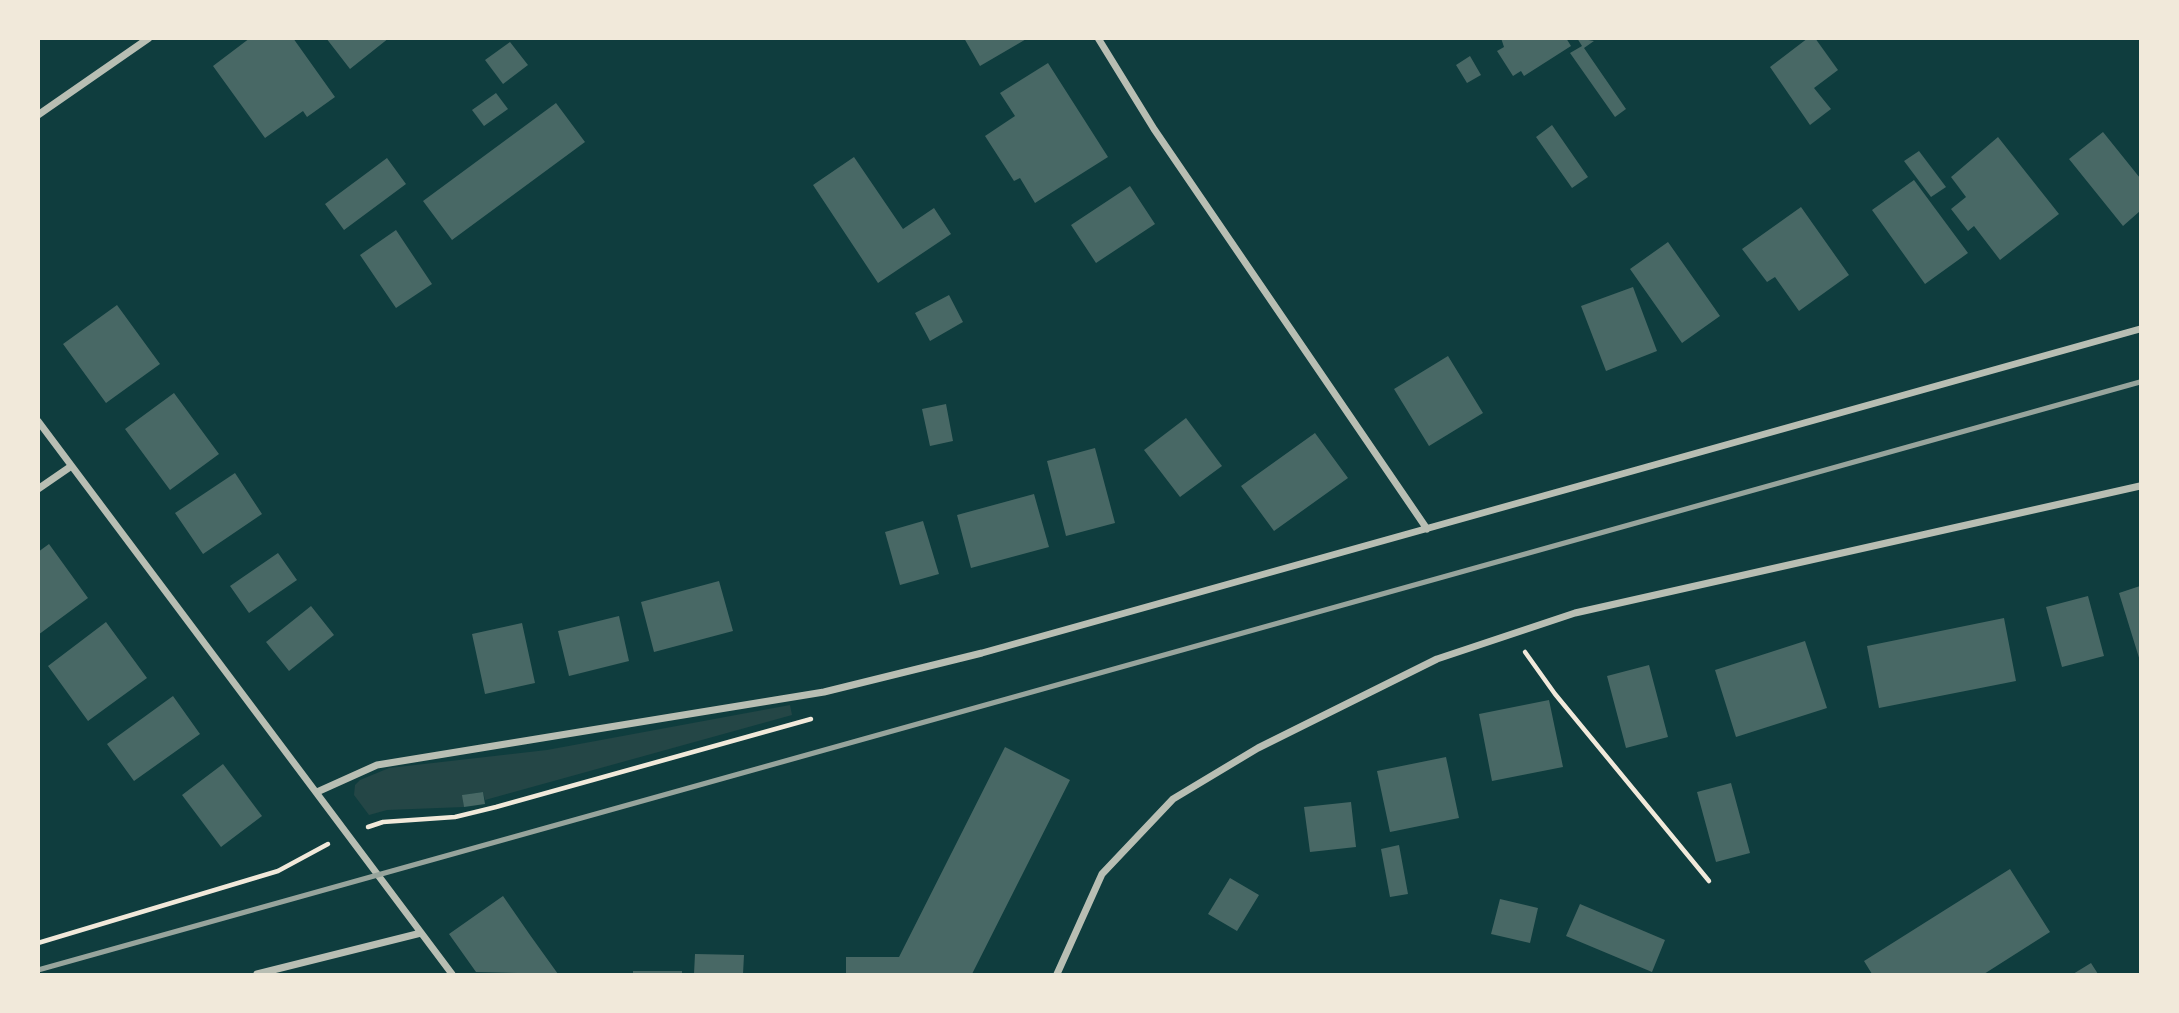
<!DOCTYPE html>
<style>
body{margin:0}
#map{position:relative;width:2179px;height:1013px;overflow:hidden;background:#0f3d3e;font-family:Barlow,sans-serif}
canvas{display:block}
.frame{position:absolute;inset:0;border:40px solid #f1e9da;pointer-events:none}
</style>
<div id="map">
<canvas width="2179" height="1013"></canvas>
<div class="frame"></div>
</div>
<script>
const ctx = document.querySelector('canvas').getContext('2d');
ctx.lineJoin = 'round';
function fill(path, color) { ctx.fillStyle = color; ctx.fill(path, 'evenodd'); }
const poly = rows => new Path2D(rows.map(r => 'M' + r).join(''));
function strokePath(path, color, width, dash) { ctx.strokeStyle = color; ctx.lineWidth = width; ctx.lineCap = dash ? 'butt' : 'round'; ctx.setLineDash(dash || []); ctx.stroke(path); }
fill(poly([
 [790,705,792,715,485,800,483,792,463,795,464,807,387,810,369,815,354,795,355,785,360,780,389,768,547,750]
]), '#244646');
fill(poly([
 [250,38,293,38,335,97,307,117,303,111,265,138,213,66],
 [326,38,389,38,350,69],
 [964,38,1028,38,980,66],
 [1501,38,1566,38,1571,46,1524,76,1521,71,1513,76,1497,51,1504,47],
 [1577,38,1594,41,1584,48,1626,109,1615,117,1570,53,1582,46],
 [1808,38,1815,38,1838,70,1814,88,1831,109,1810,125,1770,67],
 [510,42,528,65,503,84,485,60],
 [1470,56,1481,75,1467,83,1456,65],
 [1048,63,1108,157,1035,203,1020,178,1014,181,985,136,1015,116,1000,93],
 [496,93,508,109,484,126,472,110],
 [556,103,585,142,452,240,423,201],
 [1552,125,1588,177,1572,188,1536,137],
 [2103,132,2140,178,2140,211,2123,226,2069,159],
 [1998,137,2059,214,2000,260,1974,226,1968,231,1951,209,1966,197,1951,177],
 [1919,151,1946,187,1931,197,1904,161],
 [854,157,903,229,934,208,951,234,878,283,813,185],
 [387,158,406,184,344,230,325,204],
 [1914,180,1968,253,1925,284,1872,210],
 [1130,186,1155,224,1096,263,1071,225],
 [1801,207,1849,275,1799,311,1775,277,1767,282,1742,249],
 [396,230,432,284,396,308,360,255],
 [1668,242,1720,316,1682,343,1630,269],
 [1633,287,1657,351,1606,371,1581,306],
 [949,295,963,322,930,341,915,313],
 [117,305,160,364,106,403,63,344],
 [1448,356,1483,413,1429,446,1394,389],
 [174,393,219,454,170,490,125,429],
 [946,404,953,441,930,446,922,409],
 [1186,418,1222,466,1180,497,1144,450],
 [1315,433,1348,478,1274,531,1241,486],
 [1095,448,1115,523,1066,536,1047,461],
 [235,473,262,514,203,554,175,513],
 [1034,494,1049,547,971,568,957,515],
 [923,521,939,574,900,585,885,532],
 [49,544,88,598,38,635,38,552],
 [278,553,297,580,249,613,230,586],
 [719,581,733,631,654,652,641,602],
 [2140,586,2140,661,2119,593],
 [2088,596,2104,656,2062,667,2046,607],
 [311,606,334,635,289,671,266,642],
 [619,616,629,661,569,676,558,631],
 [2004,618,2016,681,1879,708,1867,646],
 [106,622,147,678,88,721,48,666],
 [522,623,535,683,485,694,472,634],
 [1805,641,1827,708,1736,737,1715,670],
 [1649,665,1668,737,1626,748,1607,676],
 [173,696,200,734,134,781,107,744],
 [1549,700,1563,767,1492,781,1479,714],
 [1005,747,1070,780,972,974,846,974,846,957,899,957],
 [1446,757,1459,818,1390,832,1377,771],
 [223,764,262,816,221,847,182,795],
 [1731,783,1750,853,1716,862,1697,792],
 [483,792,485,804,464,807,462,795],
 [1351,802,1356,847,1310,852,1304,807],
 [1399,845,1408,894,1390,897,1381,849],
 [2010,869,2050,932,1984,974,1872,974,1864,961],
 [1230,878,1259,895,1237,931,1208,914],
 [503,896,530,935,558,974,476,972,449,934],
 [1500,899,1538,908,1530,943,1491,934],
 [1580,904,1665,940,1652,972,1566,936],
 [695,954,744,955,743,974,694,974],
 [2091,963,2098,974,2073,974],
 [633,971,682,971,682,974,633,974]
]), '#486865');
strokePath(poly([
 [1525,652,1555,694,1709,881],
 [368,827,383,822,455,817,496,807,811,719],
 [38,943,278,871,328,844]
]), '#f1e9da', 4.5);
strokePath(poly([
 [1098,38,1154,129,1427,529],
 [38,115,149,38],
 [38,421,452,974],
 [38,489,70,467],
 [317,792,377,765,824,692,982,653,2140,329],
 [257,974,421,933],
 [1057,974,1102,874,1173,799,1258,748,1437,659,1575,613,2140,486]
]), '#b8beb3', 7);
strokePath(poly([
 [38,970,2140,382]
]), '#97a49c', 5);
</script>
